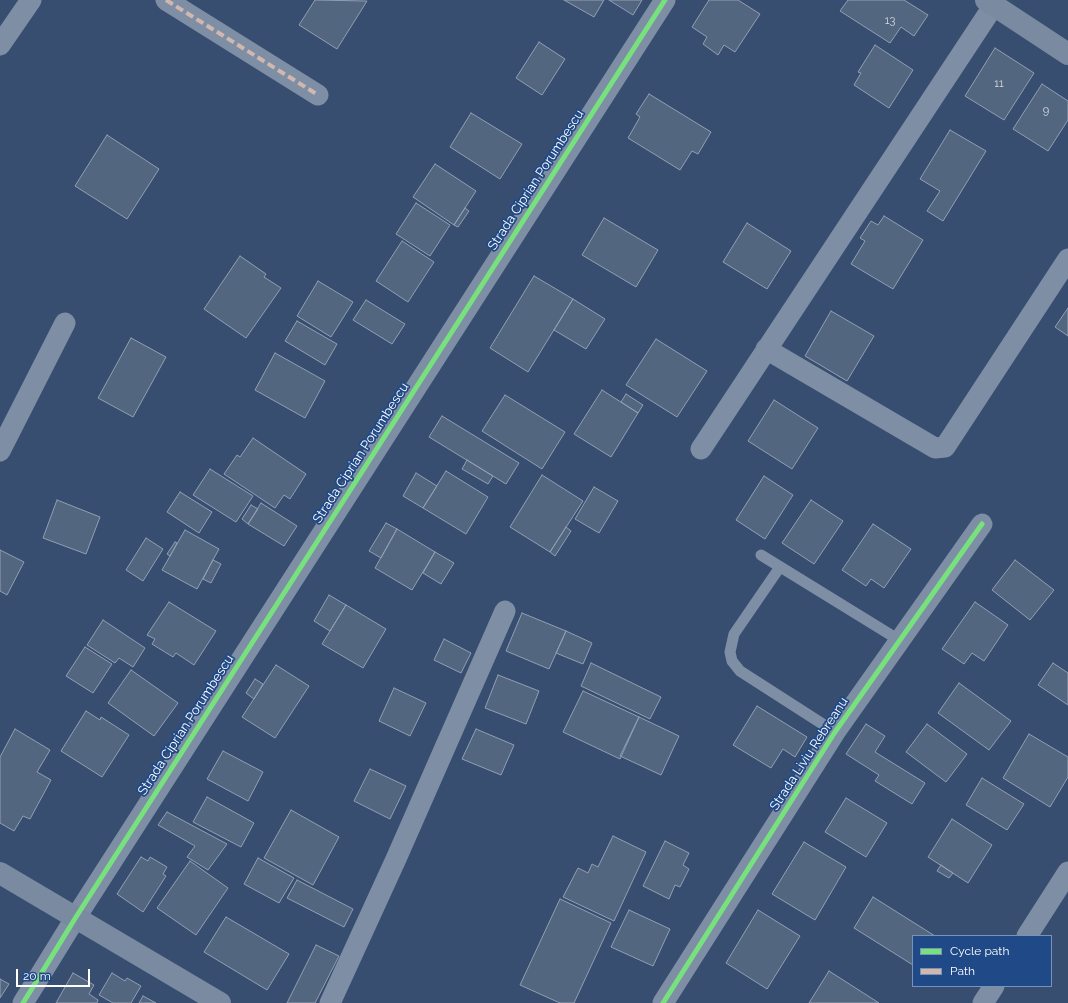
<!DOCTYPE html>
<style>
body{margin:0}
#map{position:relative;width:1068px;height:1003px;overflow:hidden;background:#374e70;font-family:Raleway,sans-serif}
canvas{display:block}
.legend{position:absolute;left:912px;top:935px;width:140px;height:52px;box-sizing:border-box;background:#204987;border:1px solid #7992b7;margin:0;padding:5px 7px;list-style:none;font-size:12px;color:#fff}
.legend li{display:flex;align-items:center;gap:8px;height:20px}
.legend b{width:20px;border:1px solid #7992b7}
.scale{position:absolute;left:16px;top:969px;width:74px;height:18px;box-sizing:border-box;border:2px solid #fff;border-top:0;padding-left:5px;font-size:12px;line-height:14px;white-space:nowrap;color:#fff;-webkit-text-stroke:3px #204987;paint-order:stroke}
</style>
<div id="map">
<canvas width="1068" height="1003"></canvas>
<ul class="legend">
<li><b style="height:5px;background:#77e17e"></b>Cycle path</li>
<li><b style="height:5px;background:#d1b7ad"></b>Path</li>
</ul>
<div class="scale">20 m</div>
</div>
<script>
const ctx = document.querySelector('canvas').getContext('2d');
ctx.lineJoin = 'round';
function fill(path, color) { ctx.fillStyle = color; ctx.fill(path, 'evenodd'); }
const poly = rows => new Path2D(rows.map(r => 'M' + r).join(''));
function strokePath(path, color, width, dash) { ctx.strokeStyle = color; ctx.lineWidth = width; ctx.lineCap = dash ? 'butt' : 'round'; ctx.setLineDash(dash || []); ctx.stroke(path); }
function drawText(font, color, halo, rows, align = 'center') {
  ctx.font = font + ' Raleway,sans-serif'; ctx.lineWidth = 3.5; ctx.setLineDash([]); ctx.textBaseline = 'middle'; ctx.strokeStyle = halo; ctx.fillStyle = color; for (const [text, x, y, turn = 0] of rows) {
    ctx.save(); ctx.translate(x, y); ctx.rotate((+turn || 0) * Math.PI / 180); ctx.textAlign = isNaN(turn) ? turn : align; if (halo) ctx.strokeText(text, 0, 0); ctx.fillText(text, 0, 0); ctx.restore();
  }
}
const building = poly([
 [315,0,367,1,337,49,299,25,315,0],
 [564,0,604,0,594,17,564,0],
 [609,0,642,0,633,15,609,0],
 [709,0,738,0,760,14,735,52,724,45,718,55,703,44,707,37,692,27,709,0],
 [848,0,904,0,928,15,914,36,901,27,890,43,840,11,848,0],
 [539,42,565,59,542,95,516,78,539,42],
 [875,45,913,70,889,108,854,85,861,73,858,72,875,45],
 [995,48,1034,73,1004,120,965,96,995,48],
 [1042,84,1068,101,1068,120,1048,151,1013,129,1042,84],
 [649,94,711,132,698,154,692,151,680,170,628,138,640,117,636,114,649,94],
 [471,113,522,144,500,179,450,147,471,113],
 [950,130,986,151,943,221,927,211,940,191,920,179,950,130],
 [107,135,159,169,127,219,75,186,107,135],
 [435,164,476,191,454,225,413,197,435,164],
 [416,203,450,225,430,256,396,234,416,203],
 [465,208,469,211,458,227,454,225,465,208],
 [884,216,923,240,893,289,851,264,865,241,860,238,871,221,878,225,884,216],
 [604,218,658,250,636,287,582,255,604,218],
 [747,223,791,251,767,289,723,262,747,223],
 [402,241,434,262,408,302,376,281,402,241],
 [240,256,266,274,264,277,281,288,246,338,204,309,240,256],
 [534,276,573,299,528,372,490,348,534,276],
 [318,281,353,302,331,337,297,316,318,281],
 [573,299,605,319,586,349,554,330,573,299],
 [366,300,405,324,392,344,353,320,366,300],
 [1068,308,1068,336,1055,327,1068,308],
 [831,311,874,336,847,381,805,356,831,311],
 [297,321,337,344,325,365,285,341,297,321],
 [131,338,166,357,133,417,98,398,131,338],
 [656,339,707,371,677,417,626,385,656,339],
 [275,353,325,381,305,418,255,390,275,353],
 [602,390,638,413,611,457,574,434,602,390],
 [626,394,643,405,638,413,621,402,626,394],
 [505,395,565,432,542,469,482,431,505,395],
 [774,400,818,428,792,469,748,441,774,400],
 [442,416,519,463,506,484,429,437,442,416],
 [253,438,306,474,290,499,284,495,275,508,224,474,237,455,240,457,253,438],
 [467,460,493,476,488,484,462,469,467,460],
 [210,469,253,496,236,522,193,495,210,469],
 [446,471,488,497,466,534,423,508,446,471],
 [416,473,437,486,423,508,403,496,416,473],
 [542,475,583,501,550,552,510,527,542,475],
 [764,476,793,495,765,539,736,520,764,476],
 [594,487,618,501,599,533,575,519,594,487],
 [180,492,212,512,199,533,167,512,180,492],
 [57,500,100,517,86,554,43,538,57,500],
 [811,500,843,521,814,564,782,543,811,500],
 [261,503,297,526,284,546,248,524,261,503],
 [251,505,258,509,248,524,242,519,251,505],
 [386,523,397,529,381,558,369,551,386,523],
 [873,524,911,549,884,588,871,579,866,586,842,570,873,524],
 [566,527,571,531,555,556,550,552,566,527],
 [397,529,435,552,412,590,375,568,397,529],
 [185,530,219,549,197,589,162,570,185,530],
 [146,538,163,549,143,581,126,570,146,538],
 [175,542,177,543,170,556,167,554,175,542],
 [0,550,24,562,7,595,0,591,0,550],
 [435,552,454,563,441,584,423,573,435,552],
 [213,560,221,564,211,583,203,579,213,560],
 [1015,560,1054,590,1030,620,992,590,1015,560],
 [329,595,346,605,330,631,314,621,329,595],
 [169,602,216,631,194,665,176,653,173,657,152,644,155,639,147,635,169,602],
 [975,602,1008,625,984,661,972,653,964,664,942,649,975,602],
 [346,605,386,629,363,668,322,644,346,605],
 [522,613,566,631,549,669,506,651,522,613],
 [103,620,145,648,133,667,119,658,115,663,87,645,103,620],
 [566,631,592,643,583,664,556,653,566,631],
 [444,639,471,653,461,673,434,660,444,639],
 [85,647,112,664,93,693,66,676,85,647],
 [591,663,661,697,650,719,581,686,591,663],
 [1053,663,1068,673,1068,705,1038,685,1053,663],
 [276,665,309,686,275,738,242,717,276,665],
 [131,670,178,703,154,736,108,703,131,670],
 [498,675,539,691,526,724,485,708,498,675],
 [255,679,263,684,254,699,246,693,255,679],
 [959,683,1011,721,989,750,938,713,959,683],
 [394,688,426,703,410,736,379,721,394,688],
 [583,691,639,717,620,759,563,732,583,691],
 [757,706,807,737,795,757,783,749,771,768,733,745,757,706],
 [86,711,100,720,101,717,129,735,102,777,61,751,86,711],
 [639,717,679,736,661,775,620,756,639,717],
 [866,724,885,736,875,752,925,783,912,804,875,781,879,775,846,754,866,724],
 [927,724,967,754,946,782,906,752,927,724],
 [15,729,50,750,37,772,51,780,30,819,23,816,14,831,0,823,0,757,15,729],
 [476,729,514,745,501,775,462,759,476,729],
 [1029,734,1068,757,1068,777,1050,807,1003,778,1029,734],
 [223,751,263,772,248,801,207,779,223,751],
 [370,769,406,786,390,819,354,801,370,769],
 [982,778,1024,804,1007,830,966,805,982,778],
 [207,797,254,823,241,847,193,822,207,797],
 [846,798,887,823,866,857,825,832,846,798],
 [291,810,339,837,313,885,264,858,291,810],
 [167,812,227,844,208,870,187,857,195,846,158,825,167,812],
 [952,819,992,845,968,883,928,857,952,819],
 [613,836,646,852,614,921,563,897,578,868,588,873,592,864,598,867,613,836],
 [665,841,689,853,683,865,689,869,680,887,675,885,669,899,643,886,665,841],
 [804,842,846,867,815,920,772,894,804,842],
 [141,857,148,861,150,857,167,867,163,874,166,876,143,912,117,894,141,857],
 [258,858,294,878,279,903,244,884,258,858],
 [190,861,228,888,196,935,157,908,190,861],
 [941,865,953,873,949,878,937,871,941,865],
 [297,880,353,909,344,927,287,898,297,880],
 [873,897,935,936,913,936,913,965,854,928,873,897],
 [560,899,611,923,574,1003,560,1003,520,985,560,899],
 [629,910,670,929,653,966,611,947,629,910],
 [758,910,800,936,767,989,726,963,758,910],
 [226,917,289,954,267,990,204,952,226,917],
 [316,945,339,956,315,1003,287,1003,316,945],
 [829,971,879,1003,809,1003,829,971],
 [73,973,94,985,89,994,98,1000,97,1003,56,1003,73,973],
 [112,973,125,981,127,978,141,986,131,1003,113,1003,99,995,112,973],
 [0,979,9,984,0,998,0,979],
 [143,996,156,1003,139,1003,143,996]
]);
fill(building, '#536680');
strokePath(building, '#929fb3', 1);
strokePath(poly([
 [761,555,899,640],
 [780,567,734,634,730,652,732,661,740,671,835,732]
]), '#7e8ea5', 11);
strokePath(poly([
 [166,0,318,95],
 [0,45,31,0],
 [766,349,935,448,945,447,1068,259],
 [701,449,994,5],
 [0,451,65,323],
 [1027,936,1068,872],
 [23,1003,76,917,665,0],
 [330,1003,396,859,505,611],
 [663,1003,835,732,982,524],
 [983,1003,994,986]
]), '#7e8ea5', 21);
strokePath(poly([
 [986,0,1068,54],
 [0,873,220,1003]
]), '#798aa1', 22);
strokePath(poly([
 [166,0,318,95]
]), '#d1b7ad', 4, [8, 4]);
strokePath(poly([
 [23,1003,76,917,665,0],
 [663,1003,835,732,982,524]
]), '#77e17e', 5);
drawText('11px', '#d4d9df', null, [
 ["13",890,21],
 ["11",999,84],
 ["9",1046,111]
]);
drawText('13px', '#fff', '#204987', [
 ["Strada Ciprian Porumbescu",536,180,-57],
 ["Strada Ciprian Porumbescu",361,453,-57],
 ["Strada Ciprian Porumbescu",186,725,-57],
 ["Strada Liviu Rebreanu",809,754,-57]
]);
</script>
